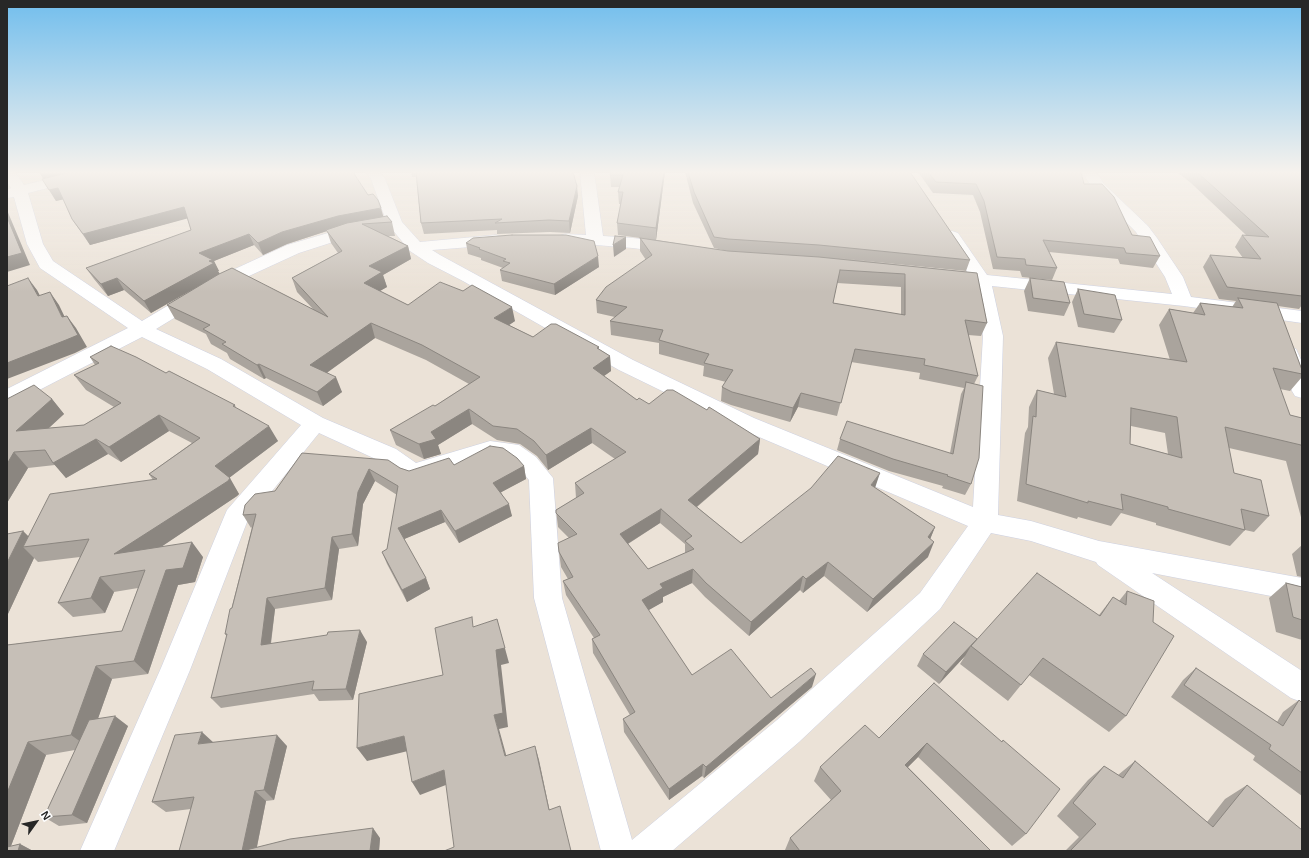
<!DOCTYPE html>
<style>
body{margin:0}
#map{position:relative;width:1309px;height:858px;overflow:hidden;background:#ebe2d7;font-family:Helvetica,sans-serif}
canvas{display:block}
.frame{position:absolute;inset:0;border:8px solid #272727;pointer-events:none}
.north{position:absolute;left:16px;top:802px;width:40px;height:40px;-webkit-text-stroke:3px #fff;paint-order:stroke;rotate:57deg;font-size:11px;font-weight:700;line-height:16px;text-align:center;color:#272727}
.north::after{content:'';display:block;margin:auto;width:14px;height:18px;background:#272727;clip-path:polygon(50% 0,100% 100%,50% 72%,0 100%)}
</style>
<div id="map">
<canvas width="1309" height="858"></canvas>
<div class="frame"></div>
<div class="north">N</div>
</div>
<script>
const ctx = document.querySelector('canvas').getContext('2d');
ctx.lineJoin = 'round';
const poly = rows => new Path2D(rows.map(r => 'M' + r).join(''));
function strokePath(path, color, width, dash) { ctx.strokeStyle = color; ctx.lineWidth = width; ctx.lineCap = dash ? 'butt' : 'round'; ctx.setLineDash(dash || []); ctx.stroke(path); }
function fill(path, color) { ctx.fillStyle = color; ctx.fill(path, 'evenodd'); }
const street = poly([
 [7,172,15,172,24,185,78,172,101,172,99,175,28,193,43,244,53,261,142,321,213,279,287,245,352,226,358,224,364,226,366,229,364,232,299,253,225,287,156,329,221,359,323,418,396,449,416,463,490,441,519,445,536,457,553,478,562,598,632,840,777,720,920,593,968,526,738,428,619,370,463,281,428,263,410,251,387,223,371,179,366,172,380,172,385,179,402,222,420,242,496,235,502,237,504,240,502,243,496,245,432,250,440,255,633,360,754,418,973,507,983,336,974,284,949,281,943,280,940,276,943,272,949,271,968,273,944,236,946,233,952,231,958,233,987,275,1172,294,1165,277,1136,232,1094,190,1082,172,1096,172,1104,184,1148,226,1157,238,1183,277,1191,297,1302,311,1302,323,1184,306,992,286,1003,336,998,515,1031,521,1099,541,1302,578,1302,602,1152,573,1302,671,1302,702,1291,698,1098,565,1096,562,1031,541,991,533,940,609,799,742,672,851,601,851,534,598,529,480,520,469,506,459,490,457,413,482,405,479,380,461,319,433,247,522,190,670,114,851,80,851,161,668,224,517,227,510,301,425,207,369,142,337,14,403,7,405,7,389,128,328,40,268,27,244,14,197,7,198,7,190,11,188,7,182,7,172],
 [580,172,594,172,603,236,633,238,670,243,676,244,678,248,676,252,670,253,633,248,559,242,557,239,559,236,565,234,586,235,580,172],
 [1289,347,1296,349,1302,362,1302,398,1295,396,1292,391,1279,353,1282,349,1289,347]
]);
strokePath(street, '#ccd0e1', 1);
fill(street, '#fff');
fill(poly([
 [39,172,368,195,383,217,392,222,395,236,388,236,408,246,411,259,383,275,387,287,379,291,408,305,515,321,509,325,533,337,599,347,599,349,610,356,611,371,604,376,637,400,649,404,707,410,760,439,758,454,697,507,741,543,875,488,935,527,930,539,928,557,867,612,824,576,803,593,800,590,749,636,705,597,692,583,663,597,663,602,648,610,692,675,771,698,812,687,704,778,702,776,669,800,624,732,623,719,630,715,593,653,592,639,594,638,566,595,563,581,568,579,561,567,559,552,569,538,558,527,556,510,576,498,575,483,615,459,592,443,548,470,537,456,520,444,497,440,472,424,438,445,441,454,424,459,396,445,390,430,435,406,469,384,426,360,375,338,327,372,342,392,323,406,266,378,264,379,230,359,227,353,211,344,206,334,175,319,167,305,195,288,151,313,124,290,108,296,94,279,86,268,191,230,187,218,90,245,72,219,63,199,56,201],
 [327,231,331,243,338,253,292,278,297,292,313,309,219,274,218,271,219,271,214,261,254,245,263,255,287,244],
 [660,523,685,544,685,553,648,569,628,544],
 [411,172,573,172,578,196,570,233,550,232,497,234,497,230,424,234,421,223,416,177,412,177],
 [665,172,656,240,727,251,714,248,693,203,685,172,910,172,970,260,966,271,835,258,977,273,987,323,981,336,968,335,978,376,974,384,971,484,965,495,942,488,943,486,889,471,837,450,840,439,950,453,961,394,964,388,919,379,920,373,851,362,837,416,798,407,790,422,731,405,721,401,722,387,726,382,703,376,704,366,659,354,659,343,611,335,610,321,615,317,597,313,596,300,646,260,640,251,640,238,618,235,617,223,621,204,619,204,618,192,620,187,611,187,610,175],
 [837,283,901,287,901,315,833,303],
 [918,172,1081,172,1084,184,1132,235,1160,256,1153,268,1120,264,1118,259,1049,252,1057,268,1052,280,1022,277,1020,271,993,269,980,212,973,195,933,193],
 [1177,172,1302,172,1302,305,1299,309,1278,306,1302,370,1302,377,1290,391,1280,389,1290,415,1302,418,1302,521,1286,461,1229,448,1234,473,1269,516,1254,532,1245,530,1230,546,1156,525,1156,523,1121,513,1111,526,1078,517,1077,519,1017,501,1025,433,1028,427,1029,407,1037,390,1054,394,1048,358,1056,342,1170,360,1159,325,1169,309,1193,313,1200,303,1232,307,1236,301,1219,299,1203,267,1210,255,1243,258,1235,247,1242,235,1246,235,1191,183],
 [1131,426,1165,433,1168,454,1130,444],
 [466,243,599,267,555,295,502,281,500,270,503,268,481,260,481,258,468,254],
 [1030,278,1070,303,1064,316,1028,311,1024,291],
 [1078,289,1122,320,1114,333,1078,327,1072,302],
 [90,357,166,373,235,405,236,408,278,441,229,478,239,494,237,496,161,547,203,557,195,582,178,585,148,674,112,679,98,718,128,726,87,823,59,826,44,817,75,750,46,755,11,846,20,844,33,851,7,851,7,645,122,631,138,588,114,592,105,613,73,617,58,603,80,557,38,562,34,558,7,616,7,534,23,531,28,536,153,480,149,474,192,443,169,431,121,462,108,454,66,478,55,465,28,468,7,503,7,399,52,399,64,414,49,428,84,425,114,407,86,390,74,375,95,365],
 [302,453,400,468,409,471,454,465,524,466,526,479,501,492,512,516,459,543,445,522,404,539,426,578,430,589,407,602,387,564,382,552,387,549,397,495,375,481,363,504,358,546,339,549,332,600,275,609,271,644,367,642,353,700,319,701,314,694,221,708,211,698,227,636,225,634,252,527,251,528,243,515,275,491],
 [1302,545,1302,577,1297,576,1292,554],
 [1286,583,1302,587,1302,640,1276,632,1269,598],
 [1127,591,1126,716,1109,732,1029,675,1008,701,960,664,965,656,939,684,917,666,923,654,1099,615,1113,597,1119,601],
 [1196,668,1277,722,1283,712,1299,700,1302,703,1302,796,1253,760,1255,756,1171,697,1183,680],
 [934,683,1026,834,1012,846,918,757,908,767,991,851,785,851,785,850,790,838,831,800,814,781,820,767,879,738],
 [213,742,287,746,274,800,266,801,257,847,380,838,379,851,179,851,191,809,166,812,152,802],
 [1135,761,1207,822,1225,799,1247,785,1302,851,1065,851,1079,837,1057,816,1088,780,1104,766,1118,775]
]), '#aaa49d');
fill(poly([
 [39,172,73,172,44,179],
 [664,172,665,172,656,240,656,228],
 [577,186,578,196,570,233,569,221],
 [58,188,65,199,56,201,49,190],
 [184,207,189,218,90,245,83,234],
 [381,208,384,219,326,230,327,231,287,244,263,255,258,243,282,232,338,216],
 [7,210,30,265,7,272],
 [249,234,254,245,214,261,219,271,218,271,220,274,151,313,144,301,199,253],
 [626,237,626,249,614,257,613,245],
 [408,246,411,259,383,275,387,287,368,298,364,283,369,266],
 [598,256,599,267,555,295,554,284],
 [28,278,37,290,47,309,38,296],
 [117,278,124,290,108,296,101,284],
 [50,292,59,305,71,330,62,317],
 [512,307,515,321,497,333,494,318],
 [67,316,76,328,87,347,75,353,7,379,7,363],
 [371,323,375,338,317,380,310,365],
 [610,356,611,371,594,383,593,368],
 [259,364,266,378,264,379,257,365],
 [336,377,342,392,323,406,317,392],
 [801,393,798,407,790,422,793,408],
 [52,399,64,414,29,446,16,431],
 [469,409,472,424,438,445,441,454,424,459,419,444,431,432],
 [159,415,169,431,121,462,109,447],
 [269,426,278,441,225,481,215,466],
 [591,428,592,443,548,470,546,455],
 [96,439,108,454,66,478,53,463],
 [760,439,758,454,688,514,688,500],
 [14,452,28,468,7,503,7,464],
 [524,466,526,479,496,495,493,483],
 [369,469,375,481,363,504,358,546,352,534,358,492],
 [880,473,875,488,871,485],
 [230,478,239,494,237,496,128,569,114,554],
 [509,504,512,516,459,543,455,531],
 [661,509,660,523,621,548,620,534],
 [441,510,445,522,402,540,398,528],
 [935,527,929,542,928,537],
 [23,531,37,545,23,547,34,558,7,616,7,563],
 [332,537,339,549,332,600,325,588],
 [192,542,203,557,195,582,178,585,148,674,134,661,166,570],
 [934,542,928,557,867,612,873,599],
 [828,562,824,576,803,593,806,579],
 [693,569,692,583,663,597,663,602,642,614,642,600,660,584],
 [803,576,800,590,749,636,751,622],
 [100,577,114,592,105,613,91,598],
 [426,578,430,589,407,602,402,590],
 [267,598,275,609,269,656,261,645],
 [497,619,509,663,501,665,508,727,499,729,510,769,505,756,494,715],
 [360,630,367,642,353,700,346,689],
 [977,639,971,646,965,656,939,684,946,672],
 [96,666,112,679,88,747,71,735],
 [816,674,812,687,704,778,706,767],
 [115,716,128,726,87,823,72,815],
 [202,732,214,743,198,744],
 [277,735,287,746,274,800,264,790],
 [404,736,412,750,367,761,357,748],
 [28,742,46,755,9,851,7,851,7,793],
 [927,743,918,757,896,779,905,765],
 [535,746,539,760,552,822,549,810],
 [703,764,702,776,669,800,669,789],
 [444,770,451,783,420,795,412,782],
 [255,791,266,801,256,851,242,851],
 [373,828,380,838,379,851,370,851],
 [20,844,33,851,18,851]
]), '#8b8680');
const building = poly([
 [70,172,353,172,368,195,373,194,378,200,381,208,338,216,282,232,258,243,249,234,199,253,213,260,209,261,214,263,144,301,117,278,101,284,86,268,191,230,184,207,83,234,72,219,58,188,49,190,42,179,70,172],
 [416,172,573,172,577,186,569,221,549,220,495,223,502,219,421,223,416,172],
 [611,172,664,172,656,228,617,223,623,192,618,192,623,175,610,175,611,172],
 [688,172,910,172,970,260,819,245,728,239,714,237,694,192,688,172],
 [928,172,1081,172,1084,184,1102,184,1114,197,1132,235,1150,237,1160,256,1126,253,1124,248,1043,240,1057,268,1026,265,1025,259,997,257,984,201,976,184,936,182,928,172],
 [1197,172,1302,172,1302,296,1227,287,1210,255,1261,259,1242,235,1269,237,1197,172],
 [387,216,392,222,362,224,408,246,369,266,382,272,364,283,408,305,440,282,463,291,472,285,512,307,494,318,533,337,551,324,556,324,599,347,597,348,610,356,593,368,637,400,639,398,649,404,667,390,673,390,707,410,709,407,760,439,688,500,741,543,811,488,838,456,880,473,871,485,935,527,928,537,934,542,873,599,828,562,806,579,803,576,751,622,706,583,693,569,660,584,663,588,642,600,692,675,731,649,771,698,811,668,816,674,706,767,703,764,669,789,623,719,635,712,592,639,600,635,563,581,573,577,559,552,558,543,577,534,556,513,556,510,584,493,575,483,626,452,591,428,546,455,534,441,517,429,493,426,469,409,431,432,436,439,419,444,390,430,433,405,435,406,480,377,422,345,371,323,310,365,336,377,317,392,259,364,257,365,222,344,226,342,203,329,210,325,167,305,219,274,232,268,328,317,292,278,342,251,326,230,347,223,387,216],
 [661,509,692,536,685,541,694,549,648,569,620,534,661,509],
 [7,217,22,253,7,257,7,217],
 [512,235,566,235,594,241,598,256,554,284,500,270,510,263,503,261,506,259,479,249,480,248,466,243,473,238,512,235],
 [615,236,626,237,613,245,615,236],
 [640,238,728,251,819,257,977,273,987,323,965,320,978,376,924,365,925,359,855,349,841,403,801,393,793,408,732,392,722,387,733,370,704,363,709,354,659,340,663,330,610,321,627,307,596,300,606,287,652,255,640,238],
 [840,270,905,274,905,315,833,303,840,270],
 [28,278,38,296,50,292,62,317,67,316,78,335,66,340,7,363,7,286,28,278],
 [1030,278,1064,282,1070,303,1033,298,1030,278],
 [1078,289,1115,295,1122,320,1084,314,1078,289],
 [1238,298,1277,303,1302,370,1302,374,1273,368,1290,415,1302,418,1302,448,1301,445,1225,427,1234,473,1261,480,1269,516,1241,509,1245,530,1168,509,1168,507,1121,494,1123,510,1088,501,1088,503,1026,484,1033,416,1036,417,1037,390,1066,397,1056,342,1187,362,1169,309,1205,315,1200,303,1243,308,1238,298],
 [1131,408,1177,417,1182,458,1130,444,1131,408],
 [111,346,136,357,166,373,169,371,235,405,233,406,269,426,215,466,230,478,228,481,114,554,192,542,183,568,166,570,134,661,96,666,71,735,28,742,7,793,7,645,122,631,145,570,100,577,91,598,58,603,89,539,23,547,50,494,157,479,149,474,200,438,159,415,109,447,96,439,53,463,45,450,14,452,7,464,7,399,34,385,52,399,16,431,84,425,121,403,74,375,99,363,90,357,111,346],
 [966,382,983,386,979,458,971,484,947,476,948,475,893,459,840,439,847,421,953,454,966,382],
 [490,446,503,448,517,458,524,466,493,483,509,504,455,531,441,510,398,528,426,578,402,590,382,552,387,549,398,486,369,469,358,492,352,534,332,537,325,588,267,598,261,645,327,635,328,632,360,630,346,689,312,690,314,681,211,698,227,634,225,634,230,609,232,608,256,514,243,515,245,505,255,494,275,491,302,453,388,460,400,468,409,471,449,458,454,465,490,446],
 [23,531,7,563,7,534,23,531],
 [1037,573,1100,616,1113,597,1126,605,1127,591,1154,601,1153,622,1174,636,1126,716,1043,658,1021,685,971,646,1037,573],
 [1286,583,1302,587,1302,620,1293,617,1286,583],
 [472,617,473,627,497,619,505,648,496,650,503,713,494,715,505,756,535,746,549,810,560,806,571,851,444,851,454,847,444,770,412,782,404,736,357,748,359,694,443,675,435,628,472,617],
 [954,622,977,639,946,672,923,654,954,622],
 [1196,668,1283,726,1299,700,1302,703,1302,773,1269,749,1271,745,1184,685,1196,668],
 [934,683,1002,742,1003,740,1060,789,1026,834,927,743,905,765,991,851,800,851,790,838,841,791,820,767,865,725,879,738,934,683],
 [115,716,72,815,44,817,89,720,115,716],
 [202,732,198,744,277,735,264,790,255,791,242,851,290,839,373,828,370,851,179,851,194,797,152,802,175,735,202,732],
 [1135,761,1213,827,1247,785,1302,830,1302,851,1070,851,1096,824,1073,803,1104,766,1123,778,1135,761],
 [20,844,18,851,7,851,7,847,20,844]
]);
fill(building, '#c6bfb7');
strokePath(building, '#8b8680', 1);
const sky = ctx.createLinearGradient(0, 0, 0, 292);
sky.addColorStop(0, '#72beed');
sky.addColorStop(0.59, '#f6f2ed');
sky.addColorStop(1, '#f6f2ed00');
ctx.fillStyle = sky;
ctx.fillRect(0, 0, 1309, 292);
</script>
